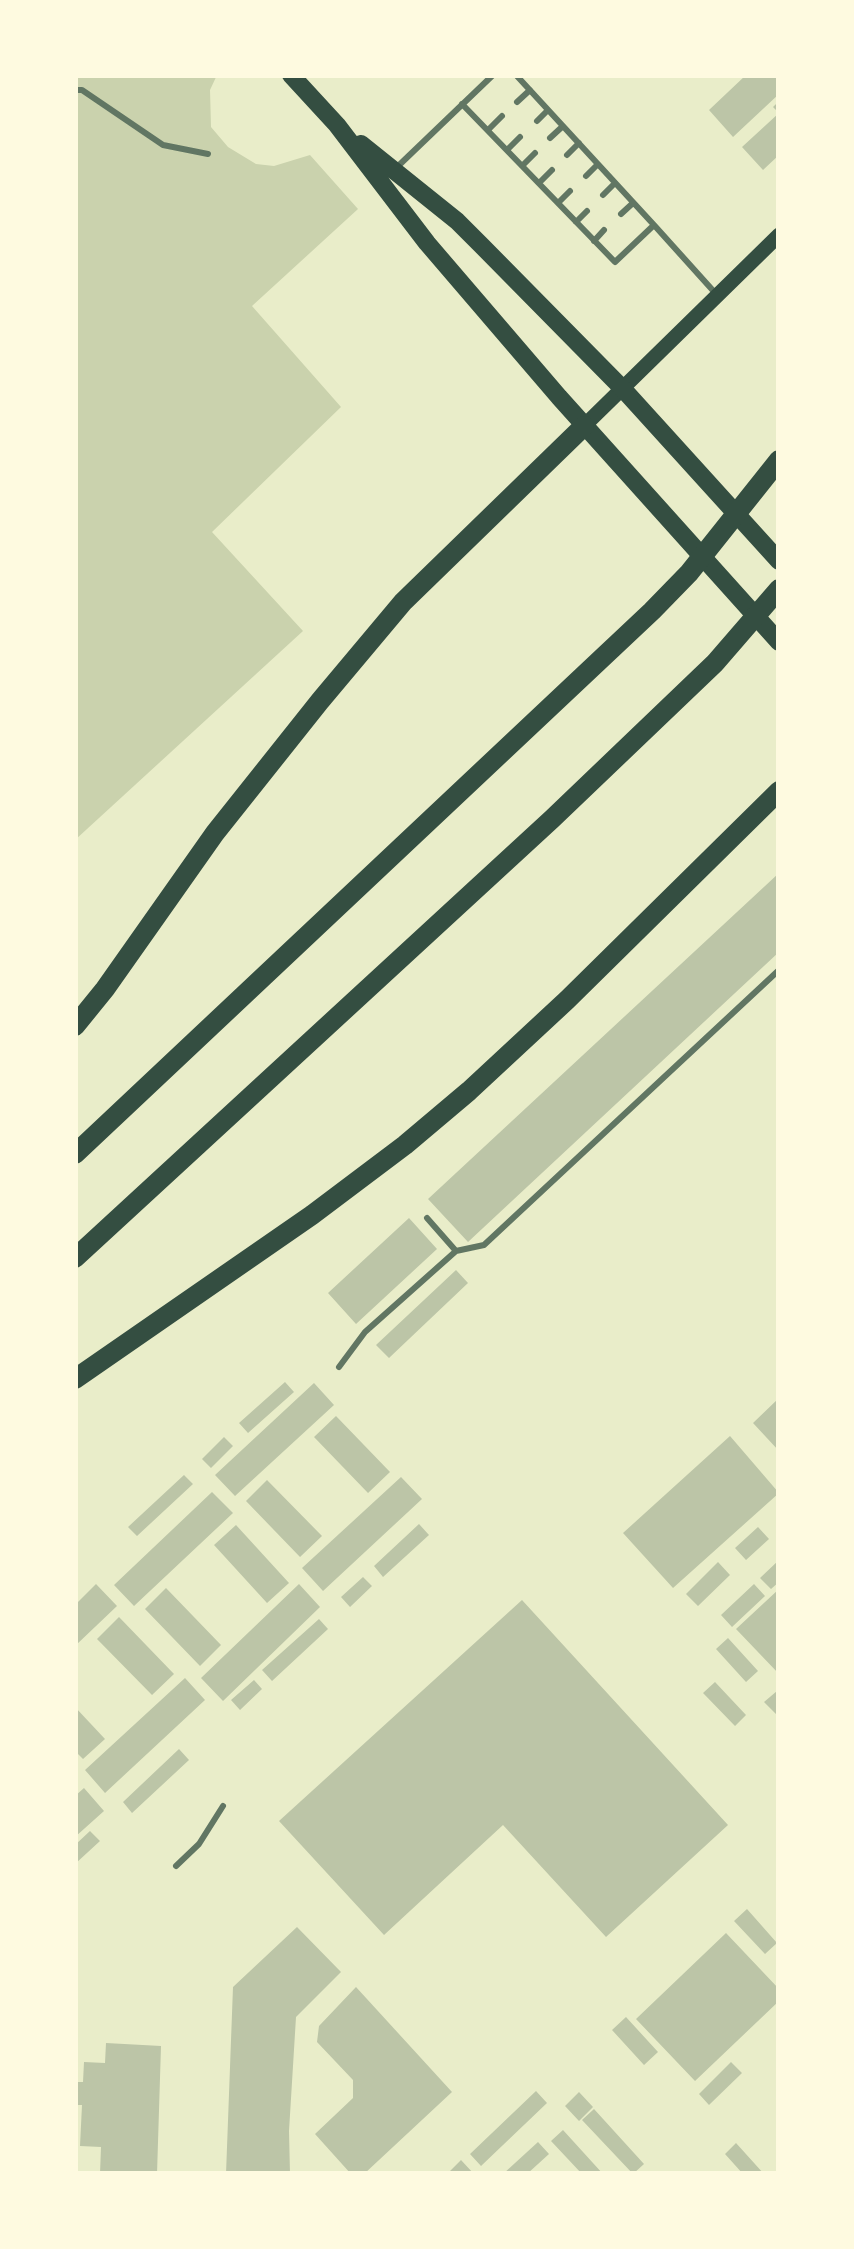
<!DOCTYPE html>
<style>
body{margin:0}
#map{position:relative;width:854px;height:2249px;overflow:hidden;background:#e9edc9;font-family:"Source Serif 4",serif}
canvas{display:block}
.frame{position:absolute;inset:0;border:78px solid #fefae0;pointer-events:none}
</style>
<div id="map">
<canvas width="854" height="2249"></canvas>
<div class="frame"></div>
</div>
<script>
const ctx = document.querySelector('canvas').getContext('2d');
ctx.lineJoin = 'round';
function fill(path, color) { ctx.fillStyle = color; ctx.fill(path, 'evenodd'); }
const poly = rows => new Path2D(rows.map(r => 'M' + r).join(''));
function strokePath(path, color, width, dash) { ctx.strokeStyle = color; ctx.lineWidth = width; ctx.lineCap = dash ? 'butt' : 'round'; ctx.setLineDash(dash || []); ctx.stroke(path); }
fill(poly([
 [75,75,217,75,210,90,211,127,228,147,256,164,274,166,310,155,358,209,252,306,341,407,212,532,303,631,75,840]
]), '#cad2ad');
fill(poly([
 [746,75,774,75,779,80,779,94,733,137,709,110],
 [779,101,779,155,763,170,742,147,779,113,773,107],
 [779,873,779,952,468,1242,428,1199],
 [409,1218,437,1249,356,1324,328,1293],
 [456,1270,468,1283,389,1358,376,1345],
 [285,1382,294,1392,248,1433,239,1423],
 [314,1383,334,1405,235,1496,215,1475],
 [779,1398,779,1451,753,1423],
 [336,1416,390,1472,368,1493,314,1437],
 [730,1436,779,1493,673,1588,623,1533],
 [224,1437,233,1446,211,1468,202,1459],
 [184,1475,193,1484,137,1536,128,1527],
 [401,1477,422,1499,323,1591,302,1568],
 [267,1480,322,1536,300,1557,246,1501],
 [212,1492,233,1513,134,1606,114,1585],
 [419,1524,429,1535,383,1577,374,1566],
 [236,1525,289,1583,267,1603,214,1545],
 [758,1527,769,1539,746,1560,735,1548],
 [779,1560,779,1582,771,1589,760,1578],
 [718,1562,730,1575,698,1606,686,1594],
 [363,1577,372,1586,350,1607,341,1597],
 [96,1584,117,1606,75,1646,75,1605],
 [299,1584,320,1607,223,1701,201,1678],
 [754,1584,765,1596,732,1627,721,1615],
 [166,1588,221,1645,200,1666,145,1609],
 [779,1589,779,1674,736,1629],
 [522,1600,728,1825,606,1937,503,1825,384,1935,279,1821],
 [119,1617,174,1674,152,1695,97,1639],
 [319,1619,328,1629,272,1681,262,1670],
 [728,1638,758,1671,746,1682,716,1649],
 [185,1678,205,1700,105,1793,85,1770],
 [254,1680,262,1689,240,1710,231,1700],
 [715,1682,746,1715,735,1726,703,1693],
 [777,1691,779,1693,779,1717,764,1702],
 [75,1707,105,1739,83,1759,75,1751],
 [179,1749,189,1760,132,1813,123,1802],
 [84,1788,104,1811,75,1837,75,1796],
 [90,1831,100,1841,75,1864,75,1845],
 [747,1909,777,1943,765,1954,734,1921],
 [297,1927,341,1972,296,2017,289,2131,290,2174,226,2174,233,1987],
 [726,1933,779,1989,779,2001,695,2081,636,2019],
 [356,1987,452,2092,364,2174,351,2174,315,2134,353,2098,353,2080,317,2042,319,2026],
 [626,2017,658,2052,644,2065,612,2030],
 [106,2043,161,2046,157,2174,100,2174,101,2147,80,2146,82,2105,75,2105,75,2082,83,2082,84,2062,105,2063],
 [731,2062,742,2073,709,2105,699,2094],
 [536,2091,547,2103,481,2166,470,2154],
 [579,2092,593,2107,579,2121,565,2106],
 [594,2109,644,2164,633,2174,582,2120],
 [563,2130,603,2174,582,2174,551,2141],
 [538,2142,549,2154,527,2174,503,2174],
 [736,2143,764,2174,743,2174,725,2154],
 [461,2160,474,2174,447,2174]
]), '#bcc5a7');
strokePath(poly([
 [75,90,82,90,163,145,208,154],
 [517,102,530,90],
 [462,104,615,262,654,225,516,75],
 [537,121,548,110],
 [488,130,502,116],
 [550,138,563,126],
 [507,150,520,137],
 [567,155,579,143],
 [522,166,535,153],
 [395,169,493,75],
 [586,176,598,164],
 [539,183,552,170],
 [603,195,615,183],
 [558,203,570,191],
 [621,214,633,203],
 [576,222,587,211],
 [654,225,717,295],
 [594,241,604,230],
 [427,1218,456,1251],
 [339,1367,365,1332,456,1251,484,1245,779,970],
 [176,1866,199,1844,223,1806]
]), '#617663', 6);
strokePath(poly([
 [584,426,779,235]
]), '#344e41', 15);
strokePath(poly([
 [291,75,337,125,427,243,559,397,779,642],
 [361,144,457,221,482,246,623,389,779,561]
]), '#344e41', 18);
strokePath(poly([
 [75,1026,105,989,215,833,320,701,403,602,584,426],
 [75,1154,652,611,689,573,779,460],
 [75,1258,552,819,715,663,779,589],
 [75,1379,312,1215,405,1145,469,1091,567,1000,779,791]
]), '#344e41', 20);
</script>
